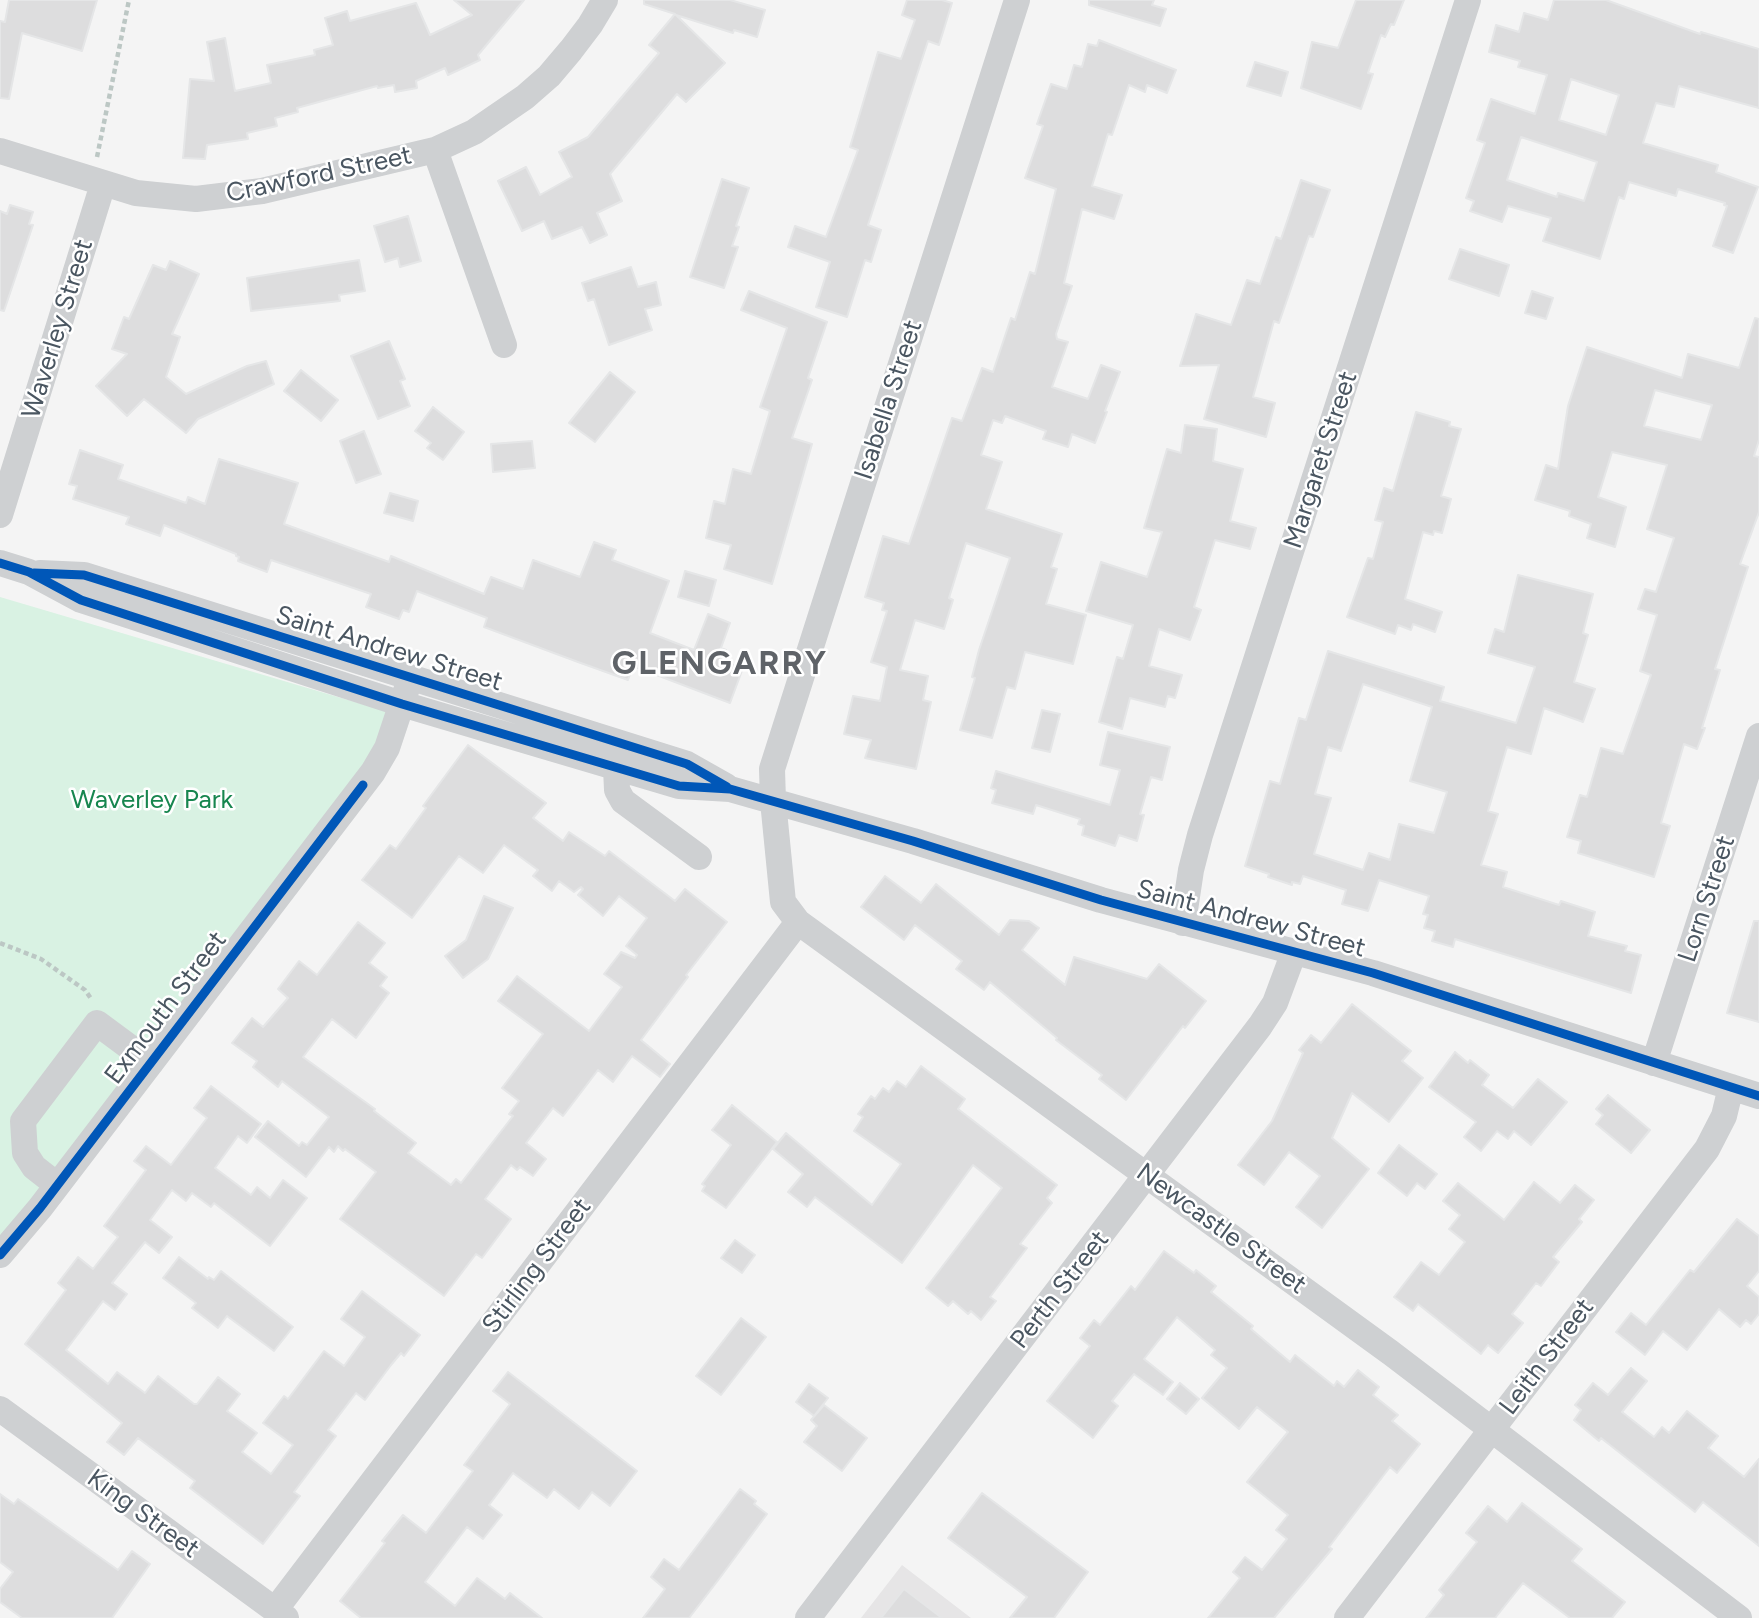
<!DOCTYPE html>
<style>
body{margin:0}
canvas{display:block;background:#f4f4f4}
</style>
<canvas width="1759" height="1618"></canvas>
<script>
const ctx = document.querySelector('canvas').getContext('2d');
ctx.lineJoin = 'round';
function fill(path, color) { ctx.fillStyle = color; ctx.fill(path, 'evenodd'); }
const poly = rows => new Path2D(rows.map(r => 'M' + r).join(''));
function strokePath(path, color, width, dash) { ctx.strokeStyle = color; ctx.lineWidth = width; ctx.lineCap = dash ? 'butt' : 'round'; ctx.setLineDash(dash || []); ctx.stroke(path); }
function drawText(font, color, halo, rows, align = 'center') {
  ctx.font = font + ' Figtree,sans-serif'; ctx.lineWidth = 5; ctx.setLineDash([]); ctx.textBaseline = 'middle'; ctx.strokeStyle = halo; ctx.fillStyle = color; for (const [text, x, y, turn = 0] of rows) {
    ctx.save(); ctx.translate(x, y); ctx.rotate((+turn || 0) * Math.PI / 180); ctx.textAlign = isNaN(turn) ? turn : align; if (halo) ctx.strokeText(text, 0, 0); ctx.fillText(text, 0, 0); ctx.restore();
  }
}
fill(poly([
 [902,1565,971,1618,861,1618]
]), '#e6e5e6');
fill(poly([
 [0,597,409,718,0,1239]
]), '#d9f2e3');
const building = poly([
 [9,0,97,0,82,51,22,33,9,99,0,98,0,21,5,22,9,0],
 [454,0,524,0,478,55,480,60,448,75,445,68,416,81,417,88,395,92,394,85,378,88,377,86,297,108,298,112,275,118,277,126,247,133,248,139,207,145,205,159,183,158,190,79,214,81,207,42,225,38,235,91,271,83,267,65,315,55,314,50,333,45,325,18,347,11,350,21,416,3,430,35,472,15,454,0],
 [644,0,730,0,765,10,757,37,734,30,733,33,676,15,725,63,686,102,677,94,610,174,622,201,597,213,607,235,590,243,582,227,552,239,544,221,522,231,498,181,526,167,540,195,572,177,559,152,588,137,659,53,649,45,675,14,644,4,644,0],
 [907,0,942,0,952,3,939,45,928,41,868,225,881,230,871,262,865,260,847,317,816,307,830,262,788,247,795,226,826,237,858,150,850,147,878,52,901,59,915,20,902,15,907,0],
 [1089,0,1154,0,1152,5,1166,9,1160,26,1089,5,1089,0],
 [1356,0,1404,0,1394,25,1391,24,1385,37,1381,35,1368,73,1373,74,1361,109,1301,88,1312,42,1338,48,1356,0],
 [1554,0,1606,0,1700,34,1701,32,1759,49,1759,108,1679,86,1674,107,1656,103,1643,143,1718,165,1716,172,1758,187,1733,253,1713,246,1727,206,1724,205,1725,203,1678,189,1676,196,1629,182,1624,199,1619,197,1600,259,1543,241,1551,218,1508,206,1502,222,1470,211,1474,201,1466,198,1485,143,1477,140,1491,99,1535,114,1547,75,1518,67,1520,61,1489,52,1496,25,1519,32,1524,13,1548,20,1554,0],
 [1571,79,1619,95,1606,135,1559,120,1571,79],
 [1521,137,1597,162,1584,201,1558,193,1557,197,1507,180,1521,137],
 [1099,40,1176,70,1167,93,1147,85,1145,92,1129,85,1112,135,1108,134,1092,186,1122,195,1114,219,1082,209,1064,283,1072,286,1056,334,1057,339,1068,342,1052,387,1088,399,1101,365,1120,372,1105,411,1107,412,1095,443,1072,434,1068,447,1043,439,1046,431,1005,416,1002,423,993,420,981,455,1002,462,986,509,1062,534,1051,567,1057,569,1046,604,1086,615,1073,664,1025,652,1015,689,1007,687,992,738,960,730,975,678,972,677,979,650,1010,558,966,543,949,598,953,600,944,629,915,620,900,670,928,676,923,700,931,702,916,769,865,758,871,740,844,734,853,696,880,701,887,667,871,662,887,611,882,610,884,603,865,597,883,536,909,544,952,418,962,421,982,368,993,372,1011,318,1015,320,1030,272,1035,274,1056,189,1025,178,1043,126,1037,124,1051,84,1067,89,1074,65,1082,67,1088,44,1097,46,1099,40],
 [1255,62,1288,72,1281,96,1247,86,1255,62],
 [722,179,749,188,736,226,739,227,732,246,738,247,724,288,690,277,722,179],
 [1301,180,1330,190,1313,237,1309,236,1279,323,1274,321,1253,397,1275,403,1266,437,1204,419,1219,365,1180,366,1196,314,1231,325,1247,280,1260,284,1276,237,1281,239,1301,180],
 [10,205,33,212,29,224,33,225,4,311,0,310,0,211,7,214,10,205],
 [408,216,421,261,400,267,398,258,385,262,374,226,408,216],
 [1460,249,1509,265,1499,296,1449,279,1460,249],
 [359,260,365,291,339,295,340,301,251,311,247,278,359,260],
 [170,261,199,274,172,334,180,337,166,377,186,394,247,366,266,361,274,384,198,419,186,433,144,399,127,416,96,386,127,354,112,349,124,317,129,319,153,265,166,270,170,261],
 [631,267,638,287,656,282,661,305,645,309,652,330,609,345,594,299,588,301,582,283,631,267],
 [749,291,827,322,808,378,812,380,792,438,812,444,772,584,724,569,731,545,706,538,714,501,725,504,733,469,751,474,770,411,760,407,787,328,741,310,749,291],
 [1532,291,1553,298,1546,319,1525,313,1532,291],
 [1755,318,1759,319,1759,440,1754,456,1759,457,1759,512,1740,564,1748,567,1715,669,1720,670,1702,728,1705,728,1697,749,1684,744,1661,823,1670,826,1654,877,1578,853,1581,841,1567,837,1580,795,1587,797,1601,748,1623,754,1651,675,1640,671,1657,615,1638,609,1645,589,1656,592,1674,538,1647,529,1667,465,1612,452,1598,497,1626,507,1615,547,1587,538,1591,524,1569,516,1570,511,1535,500,1546,465,1558,469,1568,406,1587,347,1682,378,1688,354,1739,368,1755,318],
 [1655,390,1712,405,1701,440,1644,426,1655,390],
 [389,341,405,379,400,381,410,406,378,419,351,356,389,341],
 [301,370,338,400,321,421,284,391,301,370],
 [610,372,635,392,595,442,569,423,610,372],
 [433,407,464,432,443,460,427,448,431,443,415,431,433,407],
 [1416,412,1450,422,1449,426,1461,429,1441,496,1451,499,1442,533,1434,531,1433,535,1423,532,1405,599,1442,612,1435,632,1413,624,1411,630,1398,625,1395,634,1347,617,1368,558,1373,559,1383,522,1375,520,1384,488,1393,491,1416,412],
 [1185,425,1217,429,1213,461,1243,469,1230,521,1256,528,1250,549,1215,540,1194,607,1201,610,1190,640,1159,629,1149,666,1182,675,1175,698,1168,696,1165,707,1130,698,1122,729,1099,722,1117,657,1123,659,1133,625,1086,611,1101,562,1147,577,1162,532,1144,528,1167,449,1181,453,1185,425],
 [364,431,381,474,356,483,340,441,364,431],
 [532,441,535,468,493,472,491,444,532,441],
 [80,450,123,465,118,479,186,503,188,497,205,504,219,459,298,483,284,524,389,562,391,556,484,594,491,577,523,589,533,560,580,577,594,542,616,550,612,560,669,581,650,633,694,650,708,614,730,623,721,648,726,650,722,661,743,668,730,703,633,666,628,680,578,662,484,627,487,618,417,591,409,612,403,610,399,619,366,607,371,594,271,560,267,572,238,561,239,557,236,556,236,554,164,525,160,536,126,524,129,517,73,499,77,486,69,484,80,450],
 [390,493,418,501,413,521,384,513,390,493],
 [685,571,716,580,709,606,678,597,685,571],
 [1518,575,1593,594,1583,633,1588,635,1574,682,1595,689,1583,722,1544,708,1531,754,1507,747,1488,811,1498,814,1481,865,1507,872,1503,887,1559,905,1561,901,1595,912,1588,936,1627,946,1625,951,1641,955,1631,993,1455,939,1453,947,1432,941,1435,931,1424,928,1428,915,1423,914,1429,896,1379,880,1368,911,1342,904,1346,890,1303,876,1300,884,1292,882,1292,885,1268,877,1269,874,1245,866,1270,781,1280,784,1299,718,1306,720,1328,651,1444,687,1440,701,1516,723,1535,667,1488,653,1495,629,1504,632,1518,575],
 [1363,684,1432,707,1410,781,1447,792,1434,833,1399,824,1390,860,1369,853,1363,870,1314,854,1331,798,1315,794,1328,747,1341,751,1363,684],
 [1042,710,1060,714,1050,752,1032,748,1042,710],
 [1108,732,1170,747,1162,780,1151,777,1140,814,1144,815,1137,841,1119,835,1115,846,1082,835,1084,826,1078,824,1080,819,1036,805,1033,814,992,803,996,790,991,788,996,771,1110,805,1120,770,1100,765,1108,732],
 [468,745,546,803,533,818,563,841,569,832,605,856,609,851,675,901,685,889,727,922,686,975,688,977,641,1040,670,1064,660,1077,632,1056,613,1082,598,1070,563,1116,553,1108,526,1143,546,1159,533,1176,520,1167,517,1170,511,1165,485,1199,511,1219,482,1258,476,1254,444,1296,340,1219,376,1172,345,1149,343,1151,338,1146,334,1152,329,1147,306,1177,255,1137,268,1121,299,1146,302,1142,307,1145,329,1117,282,1081,278,1087,253,1067,257,1061,232,1043,252,1018,263,1027,288,998,278,989,299,961,317,975,358,922,385,943,369,963,387,977,380,986,389,993,356,1038,332,1019,303,1057,375,1109,374,1111,416,1143,408,1153,451,1185,456,1179,461,1183,513,1116,509,1114,519,1101,502,1088,543,1034,498,1001,517,976,589,1031,622,987,604,974,621,952,635,958,637,955,626,946,647,918,619,896,603,916,578,895,583,889,581,887,574,892,559,881,552,891,533,876,538,870,504,845,483,873,459,856,412,918,362,880,390,845,396,849,426,808,423,806,468,745],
 [885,876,921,903,936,884,999,935,1010,920,1029,921,1039,928,1022,950,1065,985,1074,957,1147,979,1159,964,1206,1001,1185,1028,1183,1026,1126,1100,1099,1079,1102,1075,1056,1040,1057,1038,990,982,984,990,956,969,962,961,915,925,904,940,861,907,885,876],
 [484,896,513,908,488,959,463,978,445,956,466,940,484,896],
 [1754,921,1759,921,1759,1022,1727,1013,1754,921],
 [1352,1004,1411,1051,1402,1061,1423,1078,1389,1122,1352,1093,1332,1138,1369,1169,1322,1228,1296,1207,1320,1176,1289,1152,1264,1185,1238,1165,1272,1121,1303,1053,1299,1050,1311,1035,1321,1043,1352,1004],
 [1455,1052,1468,1063,1470,1060,1489,1075,1482,1085,1513,1108,1538,1079,1567,1102,1531,1145,1514,1131,1508,1139,1497,1131,1481,1151,1464,1137,1476,1122,1429,1087,1455,1052],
 [921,1066,965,1099,958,1109,1057,1185,1047,1198,1052,1203,1020,1244,1027,1248,990,1297,996,1301,981,1320,971,1311,968,1314,953,1301,948,1306,926,1288,1002,1188,973,1165,902,1263,815,1197,807,1207,788,1192,803,1174,773,1149,786,1133,872,1205,901,1164,854,1131,863,1117,858,1114,871,1096,875,1099,883,1088,889,1092,897,1081,906,1087,921,1066],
 [211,1086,261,1124,247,1143,238,1136,215,1168,251,1195,257,1187,270,1198,283,1180,307,1198,270,1246,214,1203,211,1207,192,1193,186,1201,172,1190,150,1220,172,1237,159,1253,145,1242,112,1283,127,1294,115,1310,103,1301,66,1350,108,1384,117,1372,145,1393,158,1376,194,1404,197,1404,218,1377,240,1394,227,1411,257,1433,242,1452,271,1474,293,1445,263,1423,284,1396,288,1399,324,1351,344,1366,365,1337,341,1319,362,1291,420,1335,404,1356,401,1353,391,1365,365,1400,356,1393,328,1430,336,1436,294,1492,300,1496,263,1544,190,1488,195,1481,138,1438,124,1455,107,1442,122,1423,25,1344,66,1290,58,1283,78,1257,93,1269,118,1237,104,1226,146,1170,134,1161,146,1146,171,1165,207,1118,194,1108,211,1086],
 [1608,1095,1650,1130,1631,1153,1596,1124,1603,1115,1596,1109,1608,1095],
 [732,1105,777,1142,726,1208,702,1191,705,1186,702,1184,731,1145,712,1130,732,1105],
 [1399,1145,1437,1174,1425,1189,1417,1183,1407,1196,1378,1173,1399,1145],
 [1534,1182,1560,1203,1575,1185,1594,1200,1579,1219,1582,1222,1553,1257,1559,1262,1541,1286,1536,1283,1512,1314,1523,1323,1498,1353,1488,1345,1481,1354,1418,1304,1413,1311,1394,1297,1421,1262,1439,1275,1465,1242,1449,1229,1460,1215,1443,1201,1458,1183,1504,1220,1534,1182],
 [1737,1219,1759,1236,1759,1271,1747,1286,1759,1297,1759,1314,1751,1324,1746,1320,1740,1327,1719,1309,1687,1350,1663,1331,1645,1355,1616,1332,1631,1313,1646,1325,1690,1270,1694,1272,1737,1219],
 [735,1240,755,1255,742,1273,721,1258,735,1240],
 [1164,1251,1194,1273,1196,1270,1216,1286,1211,1292,1253,1326,1251,1329,1290,1362,1295,1355,1334,1386,1337,1381,1344,1387,1358,1370,1379,1387,1373,1395,1398,1415,1392,1421,1420,1444,1397,1473,1390,1467,1329,1547,1332,1549,1274,1618,1208,1618,1240,1578,1233,1572,1245,1557,1262,1570,1287,1539,1276,1530,1288,1515,1247,1482,1288,1432,1257,1407,1239,1429,1202,1398,1227,1368,1211,1355,1215,1350,1177,1317,1144,1359,1173,1382,1163,1395,1134,1374,1112,1401,1118,1406,1093,1438,1047,1401,1090,1346,1080,1338,1094,1320,1100,1325,1131,1286,1135,1290,1164,1251],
 [179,1257,208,1279,209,1277,214,1280,221,1271,293,1327,274,1351,227,1316,218,1328,192,1308,196,1303,163,1278,179,1257],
 [741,1318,766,1337,721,1395,696,1376,741,1318],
 [1631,1368,1647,1381,1622,1412,1654,1437,1662,1427,1669,1433,1687,1411,1718,1436,1708,1448,1744,1477,1759,1459,1759,1546,1703,1502,1695,1512,1601,1438,1599,1441,1574,1420,1581,1410,1575,1405,1593,1383,1608,1395,1631,1368],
 [508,1372,637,1471,610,1506,592,1492,579,1509,554,1489,547,1498,513,1473,489,1505,502,1515,483,1539,467,1527,425,1582,455,1606,477,1578,505,1599,510,1593,542,1618,361,1618,340,1601,385,1543,382,1541,403,1515,426,1533,473,1471,464,1465,510,1404,493,1391,508,1372],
 [1180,1383,1199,1399,1186,1414,1167,1399,1180,1383],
 [809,1384,828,1398,814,1416,796,1402,809,1384],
 [824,1405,867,1438,842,1471,804,1442,817,1426,811,1420,824,1405],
 [740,1489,756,1501,754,1504,767,1514,719,1579,689,1618,643,1618,665,1589,651,1577,664,1559,679,1570,740,1489],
 [982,1493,1088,1572,1054,1618,1010,1618,1027,1597,948,1538,982,1493],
 [0,1494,14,1504,18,1499,118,1570,132,1551,150,1564,112,1618,22,1618,0,1602,0,1589,13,1572,0,1562,0,1494],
 [1522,1503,1582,1549,1572,1561,1625,1602,1612,1618,1570,1618,1523,1583,1495,1618,1426,1618,1444,1595,1439,1590,1477,1542,1466,1533,1488,1506,1507,1522,1522,1503],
 [904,1589,942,1618,881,1618,904,1589]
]);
fill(building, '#ddddde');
strokePath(building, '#e5e6e7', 2);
strokePath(poly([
 [97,157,129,0],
 [0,943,41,959,85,990,92,1000]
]), '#bcc7c4', 4.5, [5, 3.5]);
strokePath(poly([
 [1017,0,772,769,773,801,783,902,798,922,1391,1353,1739,1618],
 [435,150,504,345],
 [0,151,136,193,196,199,262,191,435,150,474,132,525,97,549,76,571,50,590,25,605,0],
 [0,515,103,184],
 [0,563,29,572,81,600,402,704,679,786,730,789,913,841,1101,900,1373,973,1759,1096],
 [40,573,84,575,687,764,726,786],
 [616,768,617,790,623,801,699,857],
 [1183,923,1191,870,1200,835,1468,0],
 [1654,1063,1759,736],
 [57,1185,34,1167,25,1153,23,1121,97,1023,151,1063],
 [0,1255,40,1208,373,772,387,748,407,688],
 [0,1409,286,1618],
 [275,1610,798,922],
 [808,1618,1260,1026,1275,1003,1294,952],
 [1347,1618,1707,1149,1724,1116,1731,1087]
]), '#ced0d2', 26);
strokePath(poly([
 [0,563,29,572,81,600,402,704,679,786,730,789,913,841,1101,900,1373,973,1759,1096],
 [34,573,84,575,687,764,727,787],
 [0,1255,40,1208,363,785]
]), '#0057b8', 9);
drawText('26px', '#4a5661', '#fff', [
 ["Crawford Street",319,175,-12],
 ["Waverley Street",58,329,-73],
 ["Isabella Street",889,400,-72],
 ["Margaret Street",1321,460,-72],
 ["Saint Andrew Street",389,649,17],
 ["Lorn Street",1707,899,-72],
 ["Saint Andrew Street",1251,919,15],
 ["Exmouth Street",166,1008,-53],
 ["Newcastle Street",1221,1229,36],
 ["Stirling Street",537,1266,-53],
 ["Perth Street",1060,1290,-52],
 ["Leith Street",1547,1357,-53],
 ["King Street",143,1514,36]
]);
drawText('26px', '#17864f', '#fff', [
 ["Waverley Park",152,800]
]);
ctx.letterSpacing = '2px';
drawText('bold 33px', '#5f6368', '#fff', [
 ["GLENGARRY",720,664]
]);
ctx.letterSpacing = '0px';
</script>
